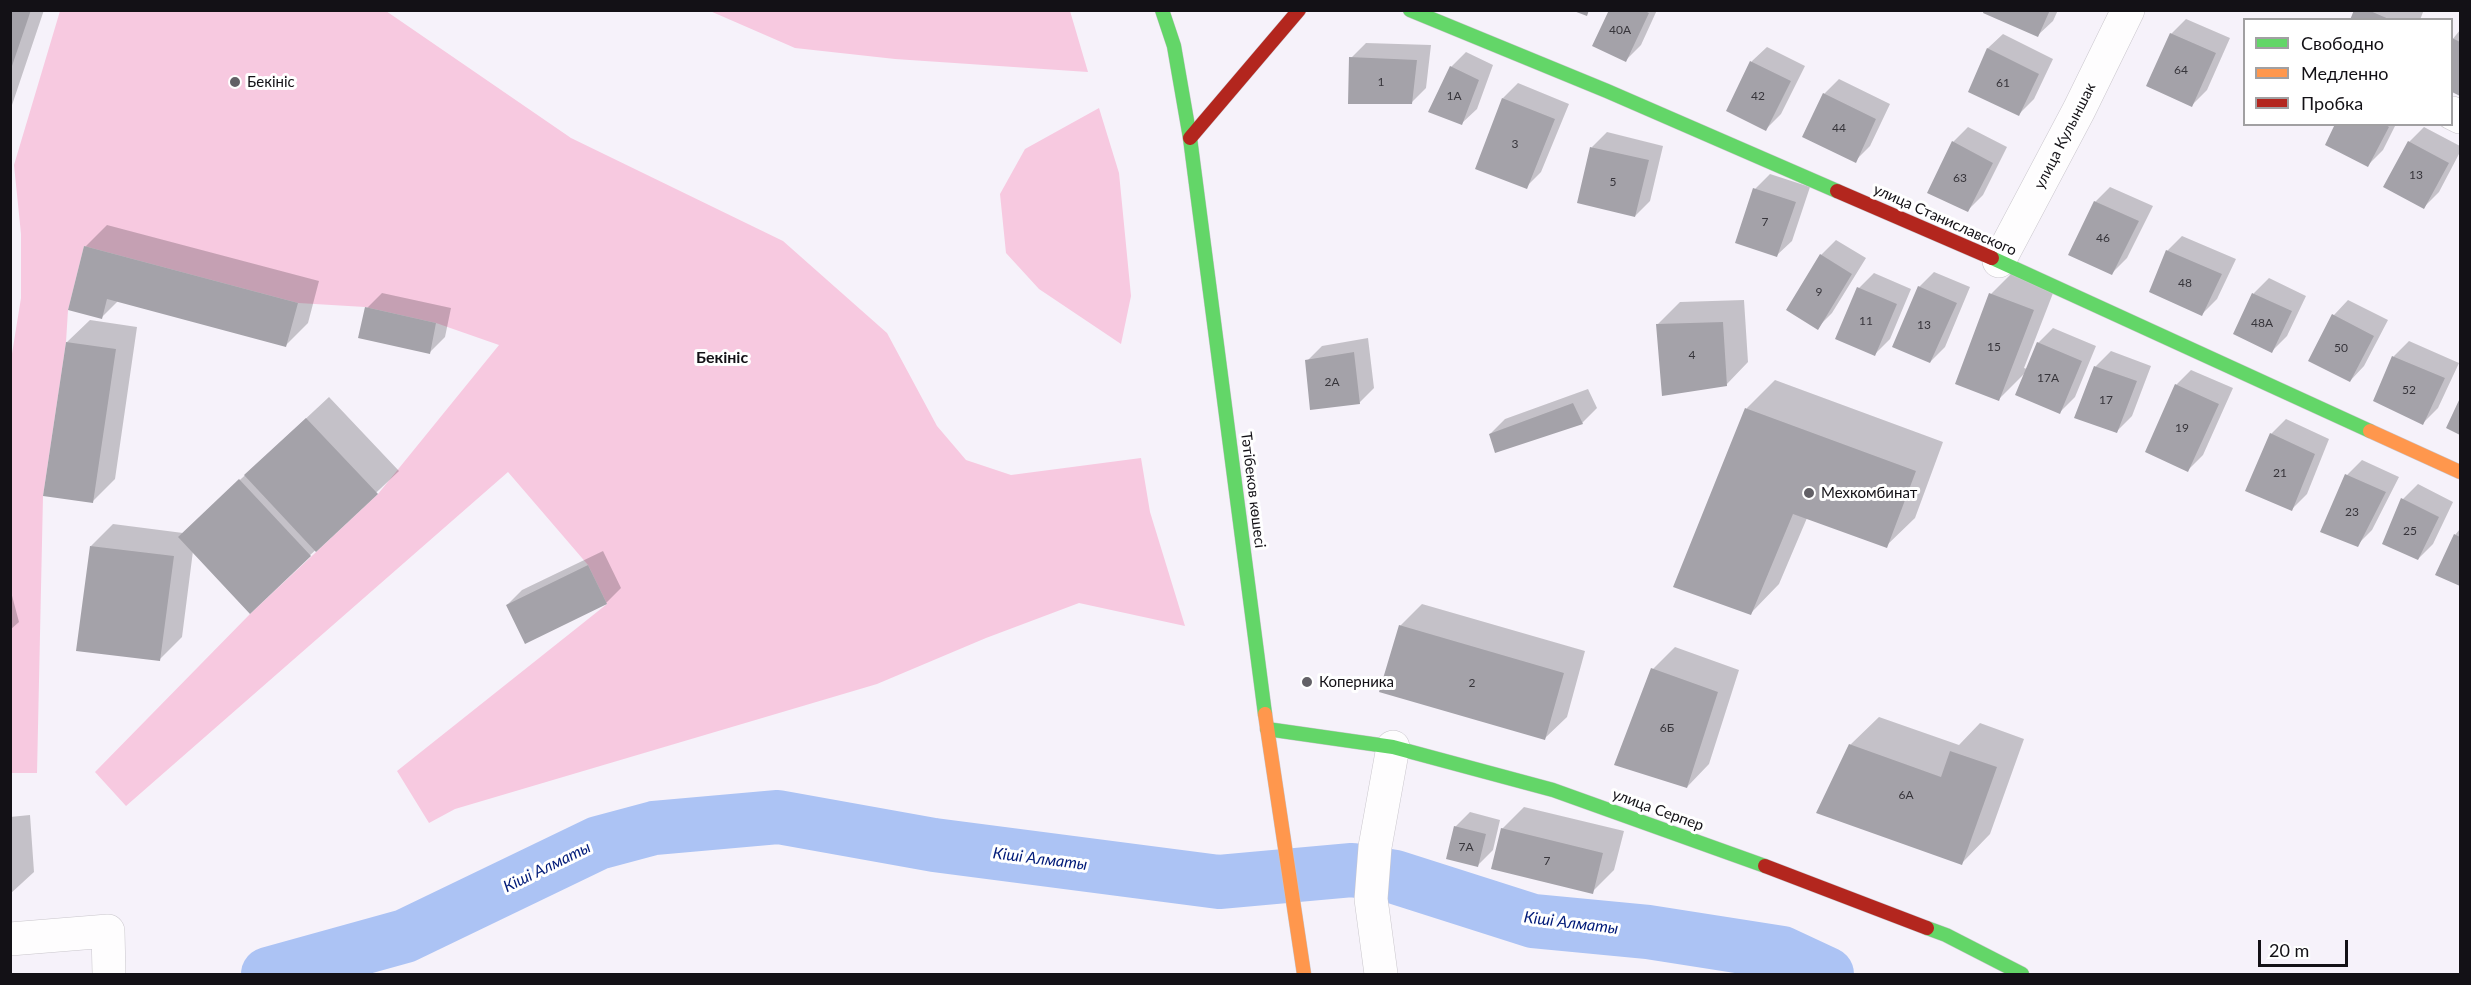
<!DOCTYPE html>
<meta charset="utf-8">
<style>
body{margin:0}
#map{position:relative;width:2471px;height:985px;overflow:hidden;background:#f6f2fa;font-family:Lato,sans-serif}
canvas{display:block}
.frame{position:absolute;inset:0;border:12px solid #131116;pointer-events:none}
.legend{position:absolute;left:2243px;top:18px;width:210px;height:108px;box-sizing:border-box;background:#fff;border:2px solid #a1a0a2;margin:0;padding:8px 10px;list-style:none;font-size:18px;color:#131116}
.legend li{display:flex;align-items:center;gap:12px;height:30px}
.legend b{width:30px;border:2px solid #a1a0a2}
.scale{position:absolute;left:2258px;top:940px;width:90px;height:27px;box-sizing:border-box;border:3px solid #131116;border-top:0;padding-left:8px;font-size:18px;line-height:21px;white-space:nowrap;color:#131116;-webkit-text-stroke:4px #fff;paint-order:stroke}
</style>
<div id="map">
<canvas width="2471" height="985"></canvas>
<div class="frame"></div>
<ul class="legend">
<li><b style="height:8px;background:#63d668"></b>Свободно</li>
<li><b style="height:8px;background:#ff974d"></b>Медленно</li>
<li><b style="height:8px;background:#b3261e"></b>Пробка</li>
</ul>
<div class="scale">20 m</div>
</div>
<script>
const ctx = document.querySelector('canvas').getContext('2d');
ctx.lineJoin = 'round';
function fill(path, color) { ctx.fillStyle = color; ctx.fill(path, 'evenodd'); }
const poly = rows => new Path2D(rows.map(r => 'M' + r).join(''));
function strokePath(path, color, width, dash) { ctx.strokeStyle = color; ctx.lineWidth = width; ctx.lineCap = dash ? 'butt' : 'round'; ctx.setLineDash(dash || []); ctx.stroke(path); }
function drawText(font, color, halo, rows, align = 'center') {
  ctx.font = font + ' Lato,sans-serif'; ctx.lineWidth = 6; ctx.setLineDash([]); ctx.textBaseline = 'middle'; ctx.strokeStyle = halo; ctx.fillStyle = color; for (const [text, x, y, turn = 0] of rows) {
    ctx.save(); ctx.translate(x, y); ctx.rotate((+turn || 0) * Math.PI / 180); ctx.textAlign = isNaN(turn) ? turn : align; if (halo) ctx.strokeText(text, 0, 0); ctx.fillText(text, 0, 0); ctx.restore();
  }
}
fill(poly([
 [60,11,386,11,571,138,783,241,887,333,937,426,966,460,1011,475,1141,458,1150,512,1185,626,1079,603,986,638,877,684,455,809,429,823,397,771,607,604,588,565,508,472,126,806,95,772,250,614,378,494,499,345,436,323,365,307,298,303,84,246,68,310,66,342,43,496,37,773,11,773,10,366,21,298,21,234,14,165],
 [710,11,1070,11,1088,72,895,59,795,48],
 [1099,108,1119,173,1131,296,1121,344,1039,289,1006,253,1000,194,1025,149]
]), '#f7c9e0');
fill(poly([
 [10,10,44,10,10,111],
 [1610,10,1657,10,1641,45,1626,60],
 [1986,10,2058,10,2053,21,2038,35],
 [2355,10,2420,10,2423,12,2420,20,2352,20],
 [2186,19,2230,38,2207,90,2192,105,2171,34],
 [2460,30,2460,95,2452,91,2452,40],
 [2003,34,2053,59,2034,99,2019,114,1970,92,1988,48],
 [1366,43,1431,45,1426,88,1411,103,1351,58],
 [1767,47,1805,66,1781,114,1766,129,1728,110,1752,61],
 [1466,52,1493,65,1477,109,1462,123,1430,112,1451,67],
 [1839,79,1890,104,1870,146,1855,161,1824,94],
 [1518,83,1569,104,1541,172,1526,187,1503,98],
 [2337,124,2396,124,2383,150,2368,165],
 [1968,127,2007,147,1983,195,1968,210,1953,142],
 [2424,127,2460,146,2460,152,2439,192,2424,207,2409,142],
 [1607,132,1663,146,1650,201,1635,216,1592,147],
 [1770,174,1810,187,1792,241,1777,255,1755,189],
 [2110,187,2153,206,2127,258,2112,273,2095,202],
 [107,225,319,281,308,323,286,345,118,301,101,318,85,247],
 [2182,236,2236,259,2217,299,2202,314,2167,251],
 [1836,240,1866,258,1832,313,1817,328,1821,255],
 [1934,272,1970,287,1945,347,1930,362,1919,287],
 [2013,272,2055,288,2024,368,2027,369,2038,343,2053,328,2096,346,2075,397,2060,412,2025,373,1999,399,1991,294],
 [1874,273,1911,289,1890,339,1875,354,1859,288],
 [2269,278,2306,296,2287,336,2272,351,2235,333,2254,293],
 [382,293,451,308,445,337,430,352,367,308],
 [1744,300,1748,362,1726,385,1658,324,1680,302],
 [2348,300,2388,320,2364,366,2350,381,2334,315],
 [90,320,137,327,115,479,93,501,67,342],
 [1368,338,1374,388,1359,403,1307,361,1322,346],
 [2409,341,2459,363,2438,408,2423,423,2374,400,2394,356],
 [2111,351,2151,366,2132,416,2117,431,2076,417,2096,366],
 [2191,370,2233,388,2203,455,2188,470,2176,385],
 [1775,380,1943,442,1915,518,1886,546,1807,518,1779,584,1751,613,1675,586,1747,408],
 [1588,389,1597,408,1582,423,1490,434,1505,419],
 [329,397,399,471,250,612,193,551,182,637,160,659,91,546,113,524,183,533],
 [2286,419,2329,439,2307,494,2292,509,2271,434],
 [2362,460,2399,477,2372,530,2357,545,2347,475],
 [2418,484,2453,502,2433,544,2418,559,2403,499],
 [2460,529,2460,585,2437,574,2455,535],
 [603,551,621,588,606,603,507,605,522,590],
 [10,588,19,622,10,630],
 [1422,604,1585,651,1567,717,1544,739,1400,626],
 [1675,647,1739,670,1709,764,1687,787,1653,669],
 [1879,717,1959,745,1980,723,2024,739,1990,834,1962,863,1850,745],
 [1524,807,1624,831,1614,870,1592,892,1502,829],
 [1470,812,1500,820,1493,850,1478,865,1455,827],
 [30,815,34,872,10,894,10,817]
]), '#0003');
strokePath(poly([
 [268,974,405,936,598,843,654,828,778,817,934,845,1219,882,1352,870,1395,877,1533,921,1648,932,1782,953,1827,974]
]), '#acc3f4', 54);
fill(poly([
 [10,10,31,10,11,69,10,69],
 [1571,10,1589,10,1587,16],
 [1609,10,1643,10,1649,13,1626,62,1592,46],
 [1984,10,2050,10,2038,37,1983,13],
 [2354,10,2368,10,2391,20,2350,20],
 [2170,33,2216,53,2192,107,2146,86],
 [2452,38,2460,42,2460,96,2452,92],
 [1987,48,2039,74,2019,116,1968,92],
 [1349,57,1417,60,1412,104,1348,104],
 [1750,61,1791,81,1766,131,1726,111],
 [1450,66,1479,80,1462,125,1428,112],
 [1823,93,1876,119,1856,163,1802,137],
 [1502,98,1555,119,1527,189,1475,169],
 [2335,124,2385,124,2389,127,2368,167,2325,145],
 [1952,141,1993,163,1968,212,1927,193],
 [2408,141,2449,163,2424,209,2383,187],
 [1590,147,1649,160,1635,217,1577,203],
 [1753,188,1796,202,1777,257,1735,243],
 [2094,201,2139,221,2112,275,2068,255],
 [84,246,298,303,286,347,107,299,102,319,68,310],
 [2166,250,2222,274,2202,316,2149,292],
 [1820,254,1852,274,1818,330,1786,310],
 [1918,286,1957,303,1930,363,1892,347],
 [1857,287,1897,304,1875,356,1835,339],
 [1989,293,2034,310,1999,401,1955,384],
 [2252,293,2292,311,2272,353,2233,334],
 [365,307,436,323,430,354,358,338],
 [2332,314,2374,336,2350,382,2308,361],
 [1723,322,1727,386,1662,396,1656,324],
 [66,342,116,349,93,503,43,496],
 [2037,342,2082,361,2060,414,2015,395],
 [1354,352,1360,404,1310,410,1305,360],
 [2392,356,2445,378,2423,425,2373,401],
 [2094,366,2137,381,2117,433,2074,418],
 [2175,384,2219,404,2188,472,2145,452],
 [2460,398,2460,435,2446,428],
 [1573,403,1583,424,1495,453,1489,434],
 [1745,408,1916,471,1887,548,1793,514,1751,615,1673,587],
 [306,418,378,494,316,552,244,475],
 [2270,433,2315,454,2292,511,2245,491],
 [2345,474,2386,492,2358,547,2320,532],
 [239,479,311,556,250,614,178,537],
 [2401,498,2439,517,2418,560,2382,544],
 [2454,534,2460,537,2460,586,2435,575],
 [90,546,174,556,160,661,76,651],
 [588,565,607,604,525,644,506,605],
 [1399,625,1564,673,1545,740,1379,692],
 [1651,668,1718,692,1687,788,1614,765],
 [1849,744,1941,777,1950,751,1997,767,1962,865,1816,813],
 [1454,826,1486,834,1478,867,1446,859],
 [1501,828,1603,853,1593,894,1491,869]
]), '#a4a2a9');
const street = poly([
 [2452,113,2460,117],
 [1999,261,2079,110,2128,10],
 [10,939,108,931,109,974],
 [1381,974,1371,899,1375,847,1393,747]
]);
const fast = poly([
 [1162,10,1174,46,1190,138,1265,714],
 [1410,10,1607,91,1837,191],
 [1992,258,2370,431],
 [1267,729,1393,747,1553,790,1765,866],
 [1927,928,1946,935,2022,974]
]);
const slow = poly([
 [2370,431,2460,472],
 [1265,714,1304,974]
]);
const jam = poly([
 [1190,138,1299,10],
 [1837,191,1992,258],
 [1765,866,1927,928]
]);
strokePath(street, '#c9c6cc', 34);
strokePath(fast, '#c9c6cc', 15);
strokePath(slow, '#c9c6cc', 15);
strokePath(jam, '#c9c6cc', 15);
strokePath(street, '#fefdfe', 33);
strokePath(fast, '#63d668', 14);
strokePath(slow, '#ff974d', 14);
strokePath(jam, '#b3261e', 14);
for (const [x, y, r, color] of [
 [235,82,6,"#626066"],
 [1809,493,6,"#626066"],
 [1307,682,6,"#626066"]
]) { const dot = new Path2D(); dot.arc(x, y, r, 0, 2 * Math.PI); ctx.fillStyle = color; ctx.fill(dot); strokePath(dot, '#fff', 2); }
drawText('12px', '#37353b', null, [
 ["40А",1620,30],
 ["64",2181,70],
 ["1",1381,82],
 ["61",2003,83],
 ["1А",1454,96],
 ["42",1758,96],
 ["44",1839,128],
 ["3",1515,144],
 ["13",2416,175],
 ["63",1960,178],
 ["5",1613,182],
 ["7",1765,222],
 ["46",2103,238],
 ["48",2185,283],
 ["9",1819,292],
 ["11",1866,321],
 ["48А",2262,323],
 ["13",1924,325],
 ["15",1994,347],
 ["50",2341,348],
 ["4",1692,355],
 ["17А",2048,378],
 ["2А",1332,382],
 ["52",2409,390],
 ["17",2106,400],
 ["19",2182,428],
 ["21",2280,473],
 ["23",2352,512],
 ["25",2410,531],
 ["2",1472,683],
 ["6Б",1667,728],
 ["6А",1906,795],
 ["7А",1466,847],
 ["7",1547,861]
]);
drawText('15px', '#131116', '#fff', [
 ["Бекініс",247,82],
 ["Мехкомбинат",1821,493],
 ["Коперника",1319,682]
], 'left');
drawText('15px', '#131116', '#fff', [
 ["улица Кулыншак",2065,136,-63],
 ["улица Станиславского",1945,220,24],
 ["Тәтібеков көшесі",1253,490,83],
 ["улица Серпер",1658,810,20]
]);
drawText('bold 16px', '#131116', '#fff', [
 ["Бекініс",722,358]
]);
drawText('italic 16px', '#001a78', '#fff', [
 ["Кіші Алматы",1040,859,7],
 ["Кіші Алматы",547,867,-26],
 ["Кіші Алматы",1571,923,7]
]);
</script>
